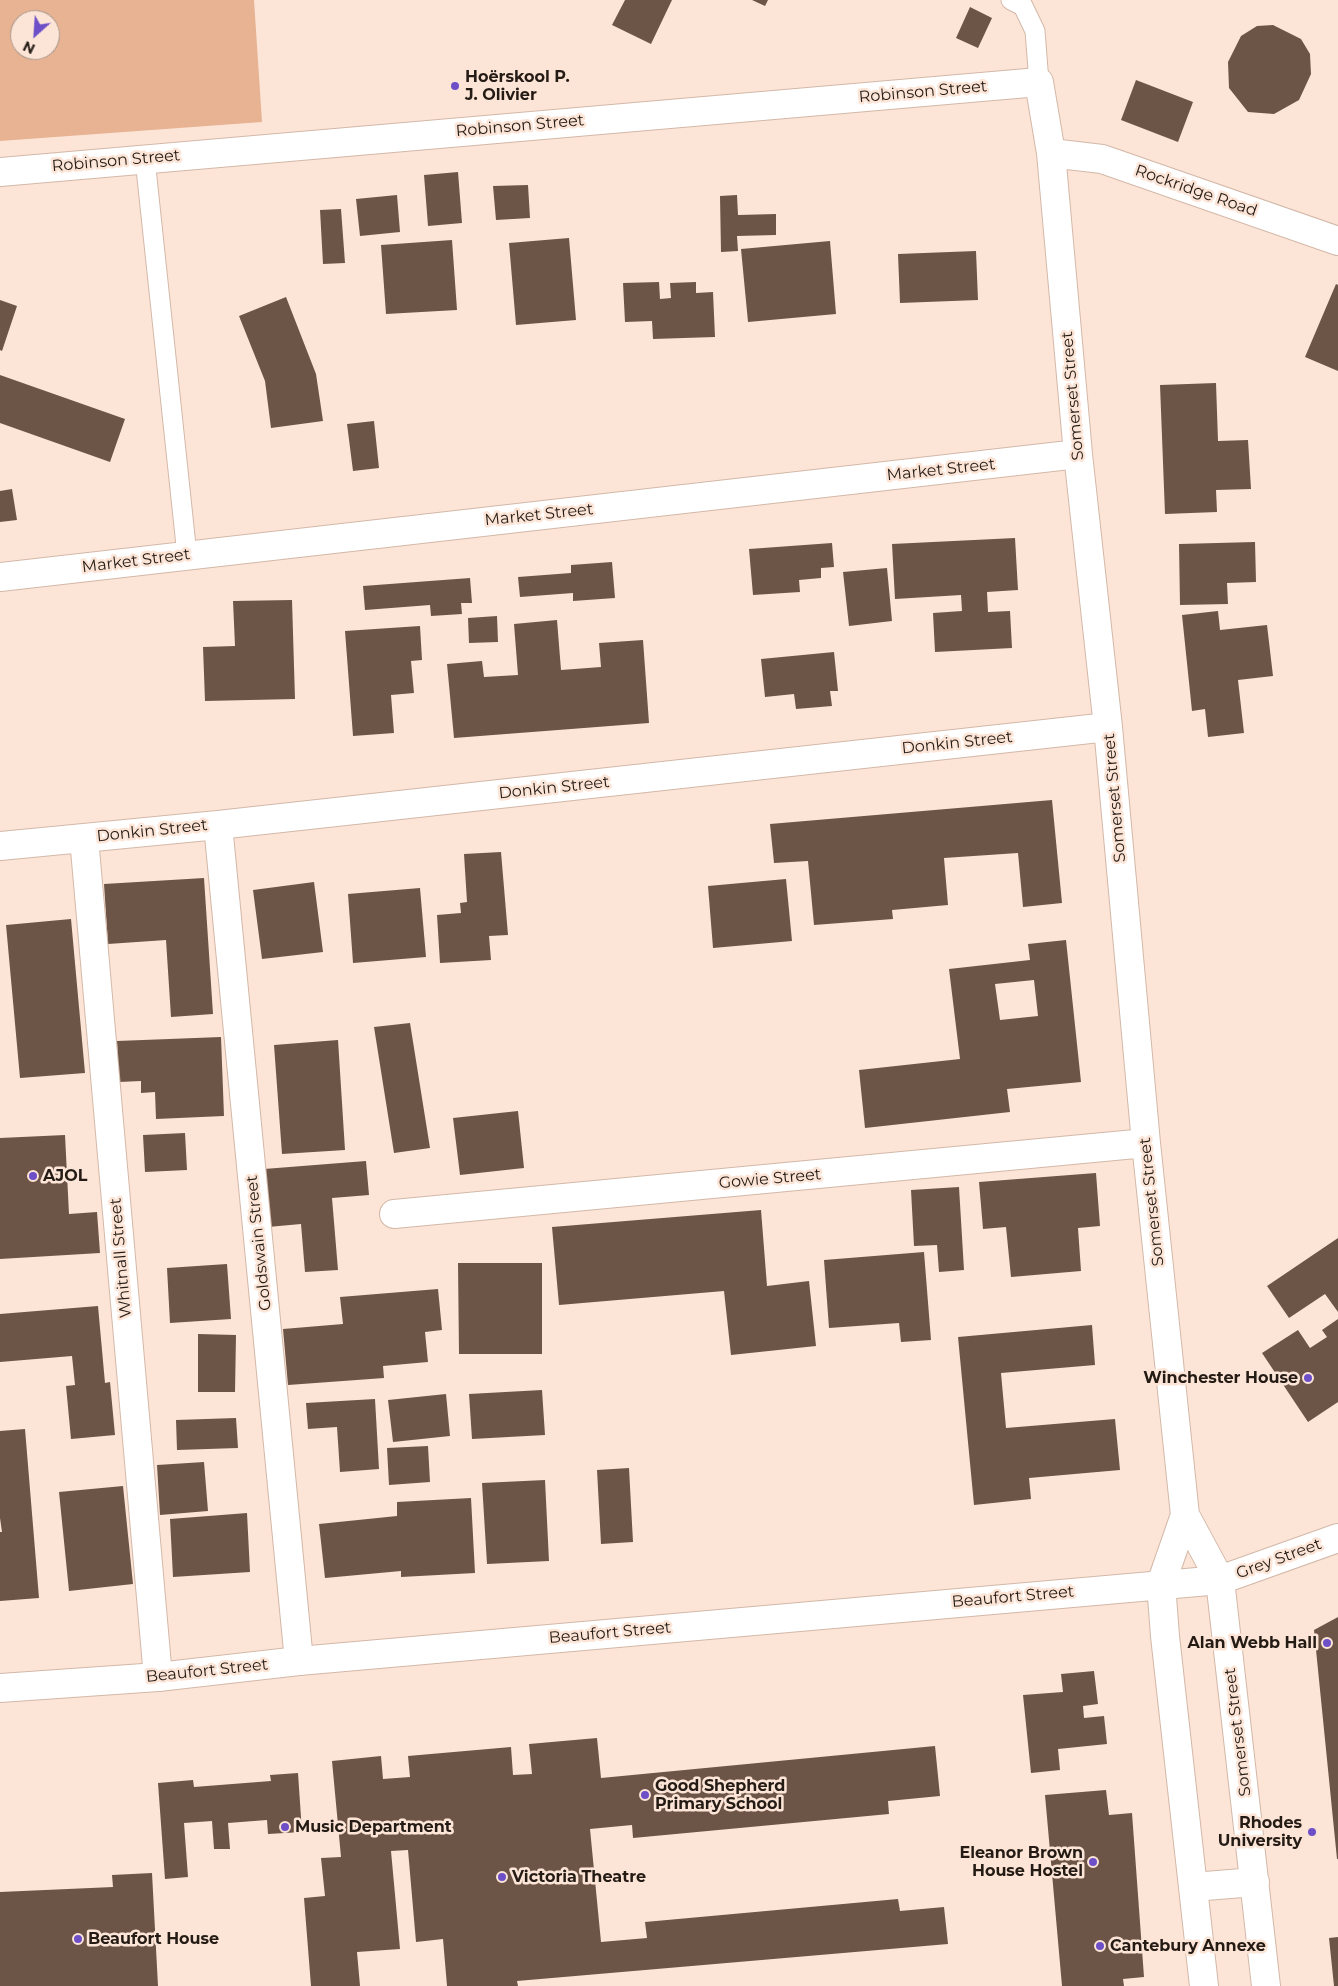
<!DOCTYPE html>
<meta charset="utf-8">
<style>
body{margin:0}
#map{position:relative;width:1338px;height:1986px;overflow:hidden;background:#fce5d7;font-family:Montserrat,sans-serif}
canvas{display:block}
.north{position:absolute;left:10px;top:10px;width:50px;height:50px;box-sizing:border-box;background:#fce5d7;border:1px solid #a69489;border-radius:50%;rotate:206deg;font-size:14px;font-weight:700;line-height:20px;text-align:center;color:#241b15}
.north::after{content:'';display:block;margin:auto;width:18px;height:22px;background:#6d4fc8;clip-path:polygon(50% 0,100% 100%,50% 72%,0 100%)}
</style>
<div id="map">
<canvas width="1338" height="1986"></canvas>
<div class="north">N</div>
</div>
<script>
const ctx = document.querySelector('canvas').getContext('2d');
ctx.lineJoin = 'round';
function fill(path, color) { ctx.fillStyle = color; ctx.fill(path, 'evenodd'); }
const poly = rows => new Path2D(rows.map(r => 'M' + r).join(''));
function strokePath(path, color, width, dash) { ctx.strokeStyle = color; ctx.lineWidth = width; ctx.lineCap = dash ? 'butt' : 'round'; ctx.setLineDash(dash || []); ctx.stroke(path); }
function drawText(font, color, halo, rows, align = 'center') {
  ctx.font = font + ' Montserrat,sans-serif'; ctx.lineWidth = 5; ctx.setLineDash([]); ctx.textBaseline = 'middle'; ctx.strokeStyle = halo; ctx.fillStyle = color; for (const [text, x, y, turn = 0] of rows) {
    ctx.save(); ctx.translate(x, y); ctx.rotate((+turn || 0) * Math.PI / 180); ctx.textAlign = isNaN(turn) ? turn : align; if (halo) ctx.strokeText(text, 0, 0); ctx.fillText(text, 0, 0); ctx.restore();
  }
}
fill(poly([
 [0,0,254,0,262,122,0,141],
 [20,20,50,20,50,50,20,50]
]), '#e7b393');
fill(poly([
 [625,0,672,0,651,44,612,25],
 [752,0,768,0,765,6],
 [970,7,992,18,978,48,956,38],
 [1273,25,1301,39,1310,54,1311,74,1299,100,1274,114,1248,112,1229,88,1228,62,1241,36,1257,26],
 [1136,80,1193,102,1178,142,1121,120],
 [458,172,462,223,428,226,424,175],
 [528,185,530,218,496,220,493,186],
 [397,195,400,232,360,236,356,199],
 [737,195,738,215,776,214,776,235,737,236,738,251,721,252,720,196],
 [341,209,345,263,323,264,320,210],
 [569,238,576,320,516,325,509,243],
 [452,240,457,310,386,314,381,245],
 [830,241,836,314,748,322,741,249],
 [976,251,978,300,900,303,898,254],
 [659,282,660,299,671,298,670,283,696,282,696,293,713,292,715,337,653,339,652,321,625,322,623,283],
 [1336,284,1338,285,1338,371,1305,357],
 [286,297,316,374,323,421,271,428,265,381,239,316],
 [0,300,17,306,2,351,0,350],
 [0,375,125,419,110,462,0,423],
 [1216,383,1218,441,1248,440,1251,489,1216,490,1217,512,1165,514,1160,385],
 [374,421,379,468,353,471,347,424],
 [12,489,17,520,0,522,0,491],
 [1015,538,1018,590,987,592,988,612,1010,611,1012,648,935,652,933,613,962,611,961,595,895,599,892,544],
 [1255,542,1256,582,1227,583,1228,604,1180,605,1179,544],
 [832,543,834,567,821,568,821,578,799,580,800,592,753,595,749,549],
 [612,562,615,598,573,601,573,593,520,597,518,577,571,573,571,565],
 [887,568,892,621,849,626,843,572],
 [470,578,472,603,461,603,462,614,431,616,430,605,365,610,363,586],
 [292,600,295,699,205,701,203,647,235,646,233,601],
 [1218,611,1220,630,1267,625,1273,676,1238,680,1244,733,1208,737,1205,709,1192,711,1182,615],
 [497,616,498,642,469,643,468,618],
 [557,620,561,670,601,667,599,643,643,640,649,723,454,738,447,664,482,661,484,677,518,675,514,624],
 [420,626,422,660,411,661,414,693,391,695,394,733,353,736,345,631],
 [834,652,838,691,830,691,832,706,796,709,794,694,765,697,761,659],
 [1052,800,1062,903,1023,907,1018,853,944,858,948,905,892,910,893,919,814,925,808,861,774,863,770,824],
 [501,852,508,935,489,936,491,960,440,963,437,915,461,913,460,903,467,902,464,854],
 [204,878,213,1014,171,1017,166,940,108,944,104,884],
 [786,879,792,941,713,948,708,886],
 [314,882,323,952,262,959,253,890],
 [420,888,426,957,353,963,348,894],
 [71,919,85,1073,20,1078,6,925],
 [1066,940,1081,1082,1007,1089,1010,1112,865,1128,859,1070,960,1059,949,969,1030,960,1028,944],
 [1034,980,1038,1016,1000,1020,995,984],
 [410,1023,430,1148,394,1153,374,1027],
 [221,1037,224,1116,156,1119,155,1092,141,1093,141,1081,119,1082,117,1041],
 [338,1040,345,1150,282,1154,274,1045],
 [518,1111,524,1168,460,1175,453,1118],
 [185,1133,187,1170,145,1172,143,1135],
 [65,1135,69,1214,97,1212,100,1253,0,1259,0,1138],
 [366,1161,369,1195,332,1198,338,1270,305,1272,301,1224,268,1227,264,1169],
 [1096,1173,1100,1226,1078,1228,1081,1271,1011,1277,1006,1227,983,1229,979,1182],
 [959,1187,964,1270,939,1272,937,1245,914,1246,911,1190],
 [761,1210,767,1286,809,1281,816,1346,731,1355,724,1291,559,1305,552,1227],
 [1338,1238,1338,1312,1325,1294,1289,1318,1267,1286],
 [924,1252,931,1340,901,1342,899,1323,829,1328,824,1260],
 [458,1263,542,1263,542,1354,459,1354],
 [227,1264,231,1319,170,1323,167,1268],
 [438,1289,442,1330,425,1332,428,1362,383,1366,384,1378,288,1385,283,1329,343,1324,340,1297],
 [98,1306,105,1383,110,1382,115,1435,71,1439,66,1386,75,1385,72,1356,0,1362,0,1314],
 [1338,1319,1338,1402,1308,1422,1262,1353,1298,1330,1310,1348,1327,1337,1322,1330],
 [1092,1325,1095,1365,1001,1373,1006,1428,1115,1419,1120,1470,1029,1478,1031,1499,974,1505,958,1337],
 [198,1334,236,1335,235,1392,198,1392],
 [542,1390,545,1435,472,1439,469,1394],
 [446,1394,450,1436,393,1442,388,1400],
 [375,1399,379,1469,340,1472,337,1427,308,1429,306,1403],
 [236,1418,238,1448,177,1450,176,1420],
 [25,1429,39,1598,0,1601,0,1532,2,1532,0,1518,0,1431],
 [428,1446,430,1482,389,1485,387,1448],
 [204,1462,208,1511,160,1515,157,1465],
 [629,1468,633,1542,601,1544,597,1470],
 [545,1480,549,1561,487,1564,482,1483],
 [123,1486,133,1584,69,1591,59,1492],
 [471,1498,475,1573,401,1577,401,1571,325,1578,319,1524,397,1516,397,1502],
 [247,1513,250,1572,173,1577,170,1519],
 [1338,1617,1338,1859,1337,1859,1314,1630],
 [1094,1671,1098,1704,1083,1706,1084,1718,1104,1716,1107,1744,1058,1749,1060,1770,1031,1773,1023,1695,1063,1692,1061,1674],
 [597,1738,601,1778,935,1746,940,1796,888,1801,889,1814,633,1838,632,1825,590,1829,601,1942,647,1938,645,1922,898,1899,900,1911,944,1907,948,1944,517,1981,518,1986,447,1986,443,1939,416,1942,408,1850,391,1851,400,1949,357,1952,360,1986,311,1986,304,1898,325,1896,321,1858,341,1857,332,1761,381,1756,383,1779,410,1777,408,1756,511,1747,513,1775,532,1774,529,1744],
 [298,1773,302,1832,268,1834,267,1820,228,1823,230,1849,214,1849,212,1821,184,1823,188,1877,165,1879,158,1783,193,1780,194,1787,271,1781,270,1775],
 [1106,1790,1109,1815,1132,1813,1144,1977,1123,1979,1124,1986,1062,1986,1045,1795],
 [152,1873,158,1986,0,1986,0,1892,113,1887,112,1875],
 [1338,1937,1338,1986,1334,1986,1329,1938]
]), '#6c5547');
const service = poly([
 [1011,0,1023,6,1035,31,1039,82],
 [145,159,187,555]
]);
const minor = poly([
 [1051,153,1102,159,1338,241],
 [0,172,1039,82,1051,153,1078,454,1108,727,1146,1143,1185,1515,1220,1580],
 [0,577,1078,454],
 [218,825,299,1661],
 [84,838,158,1677],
 [0,846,218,825,1108,727],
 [394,1214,1146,1143],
 [1161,1584,1185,1515]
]);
const secondary = poly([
 [1220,1580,1266,1986],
 [1161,1584,1165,1636,1204,1986],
 [0,1688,158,1677,299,1661,1220,1580,1338,1538],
 [1193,1887,1255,1882]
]);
strokePath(service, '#d3b8a8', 21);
strokePath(minor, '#d3b8a8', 30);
strokePath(secondary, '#d3b8a8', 30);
strokePath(service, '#fff', 19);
strokePath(minor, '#fff', 28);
strokePath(secondary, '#fff', 28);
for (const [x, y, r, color] of [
 [455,86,5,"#6d4fc8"],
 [33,1176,5,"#6d4fc8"],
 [1308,1378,5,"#6d4fc8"],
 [1327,1643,5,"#6d4fc8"],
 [645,1795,5,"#6d4fc8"],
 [285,1827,5,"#6d4fc8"],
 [1312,1832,5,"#6d4fc8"],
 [1093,1862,5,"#6d4fc8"],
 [502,1877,5,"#6d4fc8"],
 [78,1939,5,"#6d4fc8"],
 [1100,1946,5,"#6d4fc8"]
]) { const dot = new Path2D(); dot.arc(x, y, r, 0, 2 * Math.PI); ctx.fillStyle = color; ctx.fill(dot); strokePath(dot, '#fce5d7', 2); }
drawText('bold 16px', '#241b15', '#fce5d7', [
 ["Hoërskool P.",465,77],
 ["J. Olivier",465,95],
 ["AJOL",43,1176],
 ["Winchester House",1298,1378,"right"],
 ["Alan Webb Hall",1317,1643,"right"],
 ["Good Shepherd",655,1786],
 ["Primary School",655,1804],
 ["Rhodes",1302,1823,"right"],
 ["University",1302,1841,"right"],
 ["Music Department",295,1827],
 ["Eleanor Brown",1083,1853,"right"],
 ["House Hostel",1083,1871,"right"],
 ["Victoria Theatre",512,1877],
 ["Beaufort House",88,1939],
 ["Cantebury Annexe",1110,1946]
], 'left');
drawText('16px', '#241b15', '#fce5d7', [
 ["Robinson Street",923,92,-5],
 ["Robinson Street",520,126,-5],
 ["Robinson Street",116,161,-5],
 ["Rockridge Road",1196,191,19],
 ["Somerset Street",1073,396,-95],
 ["Market Street",941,470,-6],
 ["Market Street",539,515,-6],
 ["Market Street",136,561,-7],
 ["Donkin Street",957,743,-6],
 ["Donkin Street",554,788,-6],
 ["Somerset Street",1115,798,-95],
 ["Donkin Street",152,831,-6],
 ["Gowie Street",770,1179,-5],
 ["Somerset Street",1152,1202,-96],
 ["Goldswain Street",259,1243,-96],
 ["Whitnall Street",121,1258,-95],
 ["Grey Street",1279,1559,-20],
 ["Beaufort Street",1013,1597,-5],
 ["Beaufort Street",610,1633,-5],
 ["Beaufort Street",207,1671,-6],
 ["Somerset Street",1238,1732,-97]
]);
</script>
